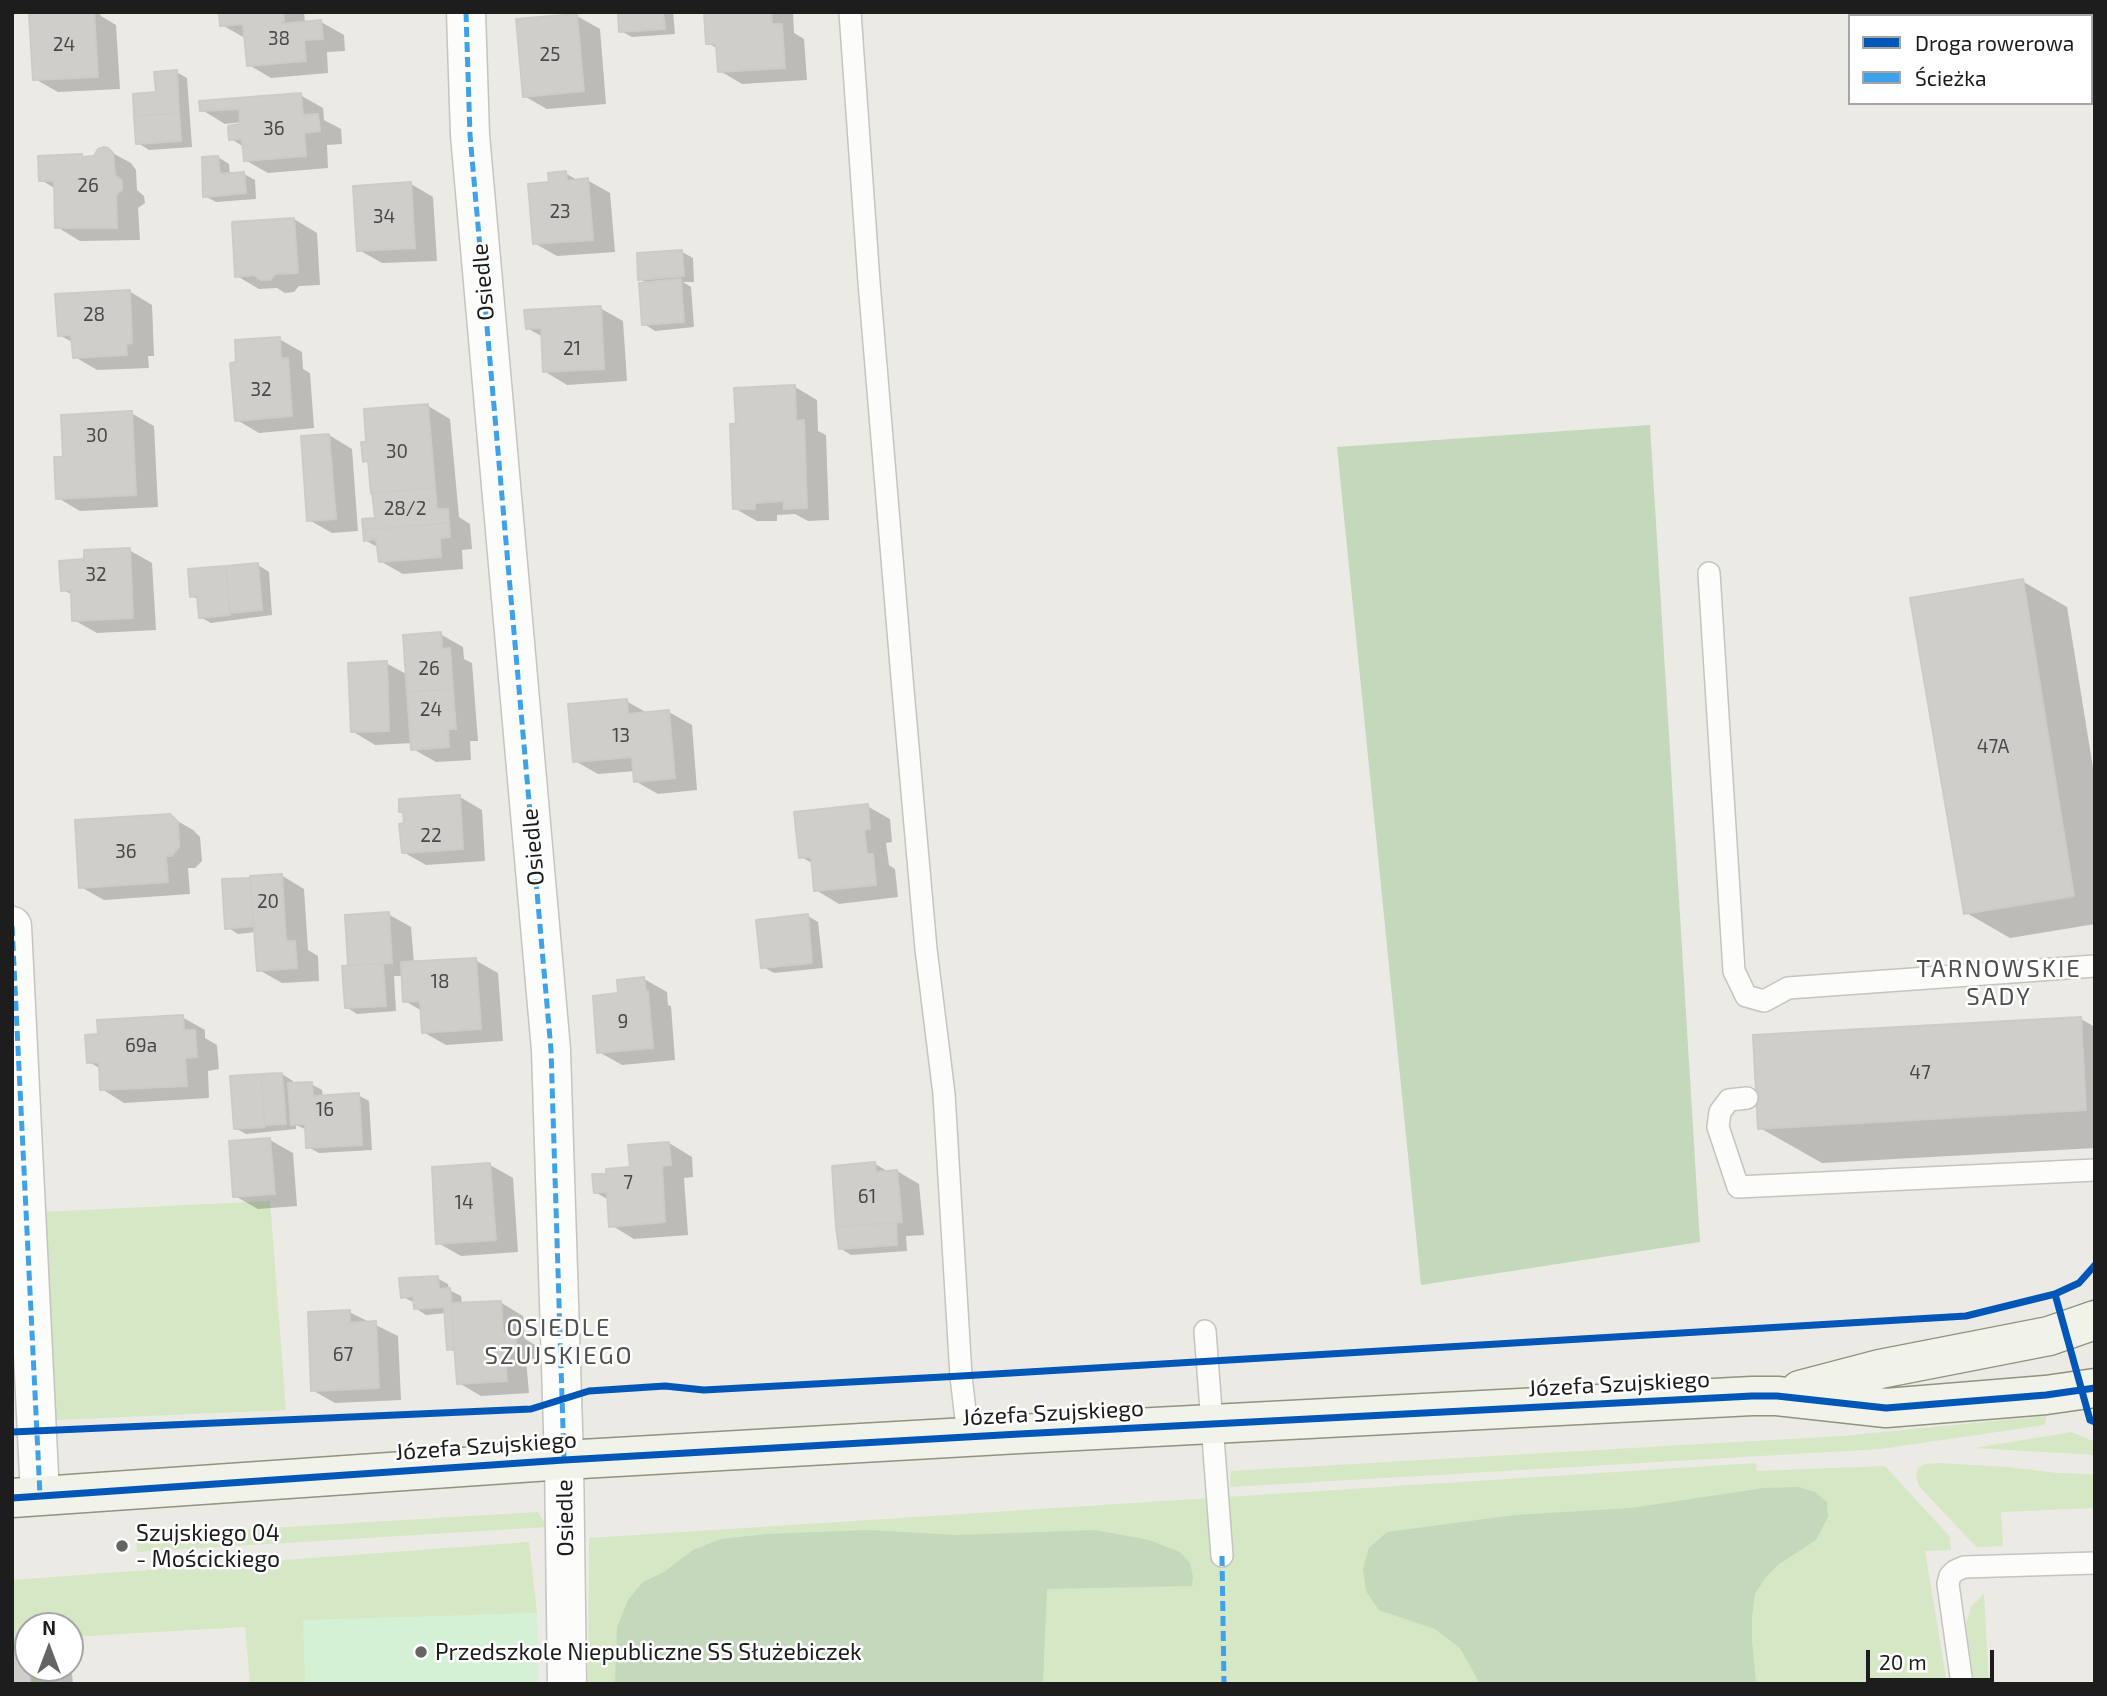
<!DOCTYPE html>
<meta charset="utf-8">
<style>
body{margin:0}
#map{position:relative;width:2107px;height:1696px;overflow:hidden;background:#ebeae5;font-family:"Exo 2",sans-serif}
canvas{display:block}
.frame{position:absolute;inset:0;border:14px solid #1d1d1d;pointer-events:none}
.legend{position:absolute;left:1848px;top:14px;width:245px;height:91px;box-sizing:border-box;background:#fff;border:2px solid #a5a5a5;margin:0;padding:9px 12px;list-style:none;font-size:21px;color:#1d1d1d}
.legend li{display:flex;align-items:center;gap:14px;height:35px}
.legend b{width:35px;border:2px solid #a5a5a5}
.north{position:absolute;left:14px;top:1612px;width:70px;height:70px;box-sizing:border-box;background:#fff;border:2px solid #a5a5a5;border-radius:50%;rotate:0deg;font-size:19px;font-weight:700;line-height:28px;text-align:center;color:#1d1d1d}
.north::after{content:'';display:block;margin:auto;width:24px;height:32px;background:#656563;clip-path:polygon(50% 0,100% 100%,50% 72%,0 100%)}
.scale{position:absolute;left:1866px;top:1650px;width:128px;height:32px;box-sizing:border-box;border:4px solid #1d1d1d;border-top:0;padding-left:9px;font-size:21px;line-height:24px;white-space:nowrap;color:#1d1d1d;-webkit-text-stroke:5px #fff;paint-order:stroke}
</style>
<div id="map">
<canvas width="2107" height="1696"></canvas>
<div class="frame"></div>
<ul class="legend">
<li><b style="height:9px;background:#0057b8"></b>Droga rowerowa</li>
<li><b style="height:9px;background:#3da2ea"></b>Ścieżka</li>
</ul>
<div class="north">N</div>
<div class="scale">20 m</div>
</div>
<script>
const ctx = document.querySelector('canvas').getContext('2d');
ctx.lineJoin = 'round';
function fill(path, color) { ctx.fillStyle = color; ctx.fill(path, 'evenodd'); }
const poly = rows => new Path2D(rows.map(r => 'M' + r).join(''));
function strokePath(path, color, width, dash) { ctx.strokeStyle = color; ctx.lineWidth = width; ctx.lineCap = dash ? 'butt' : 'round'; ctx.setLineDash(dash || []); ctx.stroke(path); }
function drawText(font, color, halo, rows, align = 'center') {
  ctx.font = font + ' "Exo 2",sans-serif'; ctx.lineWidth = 5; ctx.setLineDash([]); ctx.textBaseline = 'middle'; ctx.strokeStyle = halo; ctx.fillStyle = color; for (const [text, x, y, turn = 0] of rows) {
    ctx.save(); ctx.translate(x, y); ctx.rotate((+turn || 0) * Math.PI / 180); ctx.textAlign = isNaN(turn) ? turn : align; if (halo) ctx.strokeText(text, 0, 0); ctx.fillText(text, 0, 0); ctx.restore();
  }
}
fill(poly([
 [270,1201,286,1410,55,1420,43,1212],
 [2046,1416,2045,1425,1880,1449,1230,1487,1231,1471,1842,1436],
 [2072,1432,2095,1442,2095,1455,1974,1448],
 [1756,1463,1757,1471,1885,1466,1950,1537,1951,1550,1925,1551,1947,1684,588,1684,589,1538],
 [1939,1463,2006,1467,2058,1473,2095,1474,2095,1508,2001,1512,2003,1546,1976,1547,1919,1486,1916,1477,1918,1468,1925,1464],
 [538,1512,547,1527,137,1552,136,1536],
 [529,1542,537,1613,538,1684,250,1684,245,1627,70,1637,70,1626,28,1626,28,1647,12,1647,12,1580],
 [1984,1594,1989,1684,1974,1684,1966,1624,1971,1607],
 [29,1668,47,1668,47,1684,30,1684]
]), '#d5e7c5');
fill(poly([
 [1650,425,1700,1242,1421,1285,1337,447],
 [1764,1488,1798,1487,1815,1492,1827,1502,1828,1517,1816,1540,1779,1564,1766,1577,1755,1594,1752,1615,1752,1641,1756,1684,1480,1684,1460,1648,1435,1629,1379,1610,1366,1591,1363,1569,1369,1548,1387,1532,1515,1515,1631,1508],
 [868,1530,957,1535,1095,1530,1149,1540,1180,1552,1190,1563,1193,1577,1192,1586,1047,1589,1043,1684,615,1684,617,1627,628,1600,643,1582,664,1572,693,1550,721,1539,767,1534]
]), '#c4d8bc');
fill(poly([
 [537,1613,538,1684,305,1684,303,1620]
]), '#d4f1d6');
fill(poly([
 [59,12,99,12,101,16,116,25,120,89,58,92,35,79],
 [221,12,304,12,305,23,321,22,344,35,345,51,327,52,328,73,271,78,249,65,245,38,222,25],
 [619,12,673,12,675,34,632,37,621,31],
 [706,12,793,12,794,33,804,39,807,80,742,84,720,71,718,49,708,43],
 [577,16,600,29,606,104,547,109,524,96],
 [176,72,187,78,192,147,149,150,138,143],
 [300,95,323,108,324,120,341,129,342,144,327,145,328,168,268,173,245,160,244,147,231,139,242,126,242,122,225,124,202,110],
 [107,150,131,163,136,170,137,190,144,196,145,203,138,208,140,240,80,241,57,227,56,189,41,180,81,156,86,159,95,158],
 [218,157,229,164,230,175,244,174,255,180,256,199,216,202,205,196],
 [565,173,579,181,587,180,610,193,615,252,557,256,534,243,551,184],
 [411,184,433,197,437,261,382,263,359,250],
 [294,219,317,233,320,285,299,286,294,292,285,293,277,288,259,289,237,276],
 [682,252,693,258,694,282,683,282,691,287,694,327,655,331,644,324,648,284,640,279],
 [129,291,152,305,154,356,148,356,149,368,97,370,75,357,74,343,59,335],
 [600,308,623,321,627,381,567,385,544,371,543,337,527,328],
 [279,339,302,352,303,369,310,373,314,428,259,433,237,420],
 [795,387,817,400,818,431,826,435,829,520,808,521,795,514,777,515,777,521,757,521,734,508,738,425],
 [428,406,450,419,459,517,470,524,472,549,462,550,463,569,403,574,380,561,379,548,365,540,377,519,370,463,365,460,368,444],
 [131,413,154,426,158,507,80,511,58,498,65,458],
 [329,435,352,449,358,531,332,533,309,520],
 [129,550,152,563,156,630,97,633,74,620,73,595,63,590,86,561],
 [258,565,269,572,272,615,211,623,200,617,199,600,192,596,190,571],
 [2022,581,2067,607,2095,780,2095,924,2010,938,1965,912],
 [440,634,463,647,464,659,472,663,478,741,470,741,471,760,436,762,413,749,413,743,375,745,352,731,386,663,408,675],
 [626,701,649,714,669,712,692,725,697,790,658,794,635,781,635,771,598,774,575,761],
 [460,797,482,810,485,861,426,865,403,852,405,824,405,814,401,811],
 [867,806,890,819,892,842,886,843,889,865,895,869,898,897,839,904,816,890,812,863,801,857],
 [169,816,193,830,200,837,202,861,195,868,188,868,190,894,104,900,81,887],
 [281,875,304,889,308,950,318,956,319,981,282,983,259,970,256,932,238,934,227,927,250,880,252,881],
 [388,914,411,927,414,963,475,960,498,973,503,1041,446,1045,423,1032,422,1011,405,1001,403,976,394,976,396,1011,357,1014,346,1007,355,966,350,964],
 [808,916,818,922,823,968,774,973,763,967],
 [644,979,667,992,668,1005,671,1006,675,1060,622,1065,599,1052,620,995],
 [182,1017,205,1030,205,1038,217,1045,219,1069,208,1071,209,1098,124,1103,102,1089,101,1069,89,1062],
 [2081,1019,2095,1027,2095,1148,1822,1163,1760,1128],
 [282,1074,293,1081,293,1085,311,1084,322,1090,323,1097,358,1095,369,1101,372,1150,319,1153,308,1147,307,1130,296,1125,296,1129,246,1134,235,1128,232,1078],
 [270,1140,293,1153,297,1206,258,1209,235,1196],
 [669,1143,692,1157,693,1177,684,1178,688,1235,634,1239,611,1225,609,1200,595,1192,608,1175,632,1168],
 [875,1164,889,1172,897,1171,919,1184,924,1235,906,1236,907,1251,851,1255,840,1248],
 [490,1165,513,1178,518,1252,461,1256,438,1243],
 [437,1278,448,1284,449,1290,461,1296,462,1304,500,1302,523,1316,525,1339,537,1346,538,1359,526,1359,529,1393,481,1396,459,1383,457,1353,449,1349,447,1313,426,1315,415,1308,415,1303,403,1297],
 [349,1312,398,1336,401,1400,335,1403,312,1390],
 [28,1668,62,1668,72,1674,73,1684,12,1684]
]), '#0003');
const building = poly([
 [57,12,94,12,98,77,33,80,29,14,57,12],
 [219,12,283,12,284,21,281,21,281,24,321,20,323,39,304,40,306,61,247,66,243,24,220,26,219,12],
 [618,12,663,12,665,29,619,32,618,12],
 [704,12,771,12,772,24,782,24,785,68,718,72,716,44,706,44,704,12],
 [577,14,584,91,523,97,516,19,577,14],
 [177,70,179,113,134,116,133,94,156,92,154,72,177,70],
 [301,93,303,115,318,114,320,131,304,133,306,156,244,161,242,139,229,140,228,126,240,124,239,109,200,111,199,101,301,93],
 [179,113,181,141,136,144,134,116,179,113],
 [104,147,108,148,113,153,115,175,122,181,122,190,116,195,117,228,55,228,54,181,39,181,38,156,82,154,82,157,94,156,98,149,104,147],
 [218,156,220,174,244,172,246,193,203,197,202,157,218,156],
 [566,171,567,181,588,178,593,240,533,244,528,184,549,182,548,173,566,171],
 [411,182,415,248,357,251,353,186,411,182],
 [294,218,298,273,275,274,270,280,261,280,254,275,235,277,232,222,294,218],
 [682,250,684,276,638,280,637,253,682,250],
 [681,279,684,322,642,325,639,283,681,279],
 [130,290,132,343,126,344,127,355,73,358,71,335,58,336,55,294,130,290],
 [601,306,604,369,543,372,541,328,526,329,524,310,601,306],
 [280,337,281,359,288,358,292,416,235,421,230,363,236,362,235,340,280,337],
 [795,385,796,421,804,420,807,508,784,509,784,501,755,503,755,509,733,509,730,424,736,424,734,388,795,385],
 [428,404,435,488,371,493,368,461,363,462,361,442,366,442,364,409,428,404],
 [132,411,136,495,56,499,54,457,63,457,61,415,132,411],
 [329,434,336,519,307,521,301,436,329,434],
 [435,488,437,509,448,509,449,523,363,530,362,519,375,518,372,493,435,488],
 [449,523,450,537,440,538,441,557,379,562,376,539,364,541,363,530,449,523],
 [130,548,133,618,72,621,71,590,61,591,59,561,84,559,84,550,130,548],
 [258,563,262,610,230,613,226,566,258,563],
 [226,566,230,615,199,618,197,596,190,597,188,569,226,566],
 [2023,579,2074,896,1964,914,1910,598,2023,579],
 [441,632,442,649,450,648,453,689,407,692,403,635,441,632],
 [387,661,389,731,351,732,348,663,387,661],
 [453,689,456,729,448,729,449,747,411,750,407,692,453,689],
 [627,699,628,714,669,710,675,778,634,782,632,757,573,762,568,704,627,699],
 [460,795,463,849,402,853,399,824,404,823,403,812,399,812,399,799,460,795],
 [868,804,870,829,864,830,867,854,873,854,876,885,814,891,811,857,799,858,794,812,868,804],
 [170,814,178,822,179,847,172,856,166,856,168,882,79,888,75,820,170,814],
 [282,874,286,941,295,941,297,968,257,971,250,876,282,874],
 [250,878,253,926,225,929,222,879,250,878],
 [389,912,392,963,348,965,345,915,389,912],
 [808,914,812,963,761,968,756,920,808,914],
 [476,958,481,1029,422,1033,420,1001,403,1002,401,962,476,958],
 [383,963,386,1006,345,1008,342,966,383,963],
 [644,977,646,991,648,991,653,1048,597,1053,593,996,618,993,617,980,644,977],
 [183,1015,184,1030,195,1030,197,1057,185,1058,187,1086,100,1090,99,1062,87,1063,85,1035,98,1034,97,1020,183,1015],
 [2081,1017,2086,1110,1758,1129,1753,1035,2081,1017],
 [282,1073,286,1124,265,1125,261,1074,282,1073],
 [261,1074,265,1127,234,1129,230,1076,261,1074],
 [312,1082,313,1096,359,1093,362,1145,306,1148,305,1124,291,1125,288,1083,312,1082],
 [270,1138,275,1194,233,1197,229,1141,270,1138],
 [669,1142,671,1165,662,1166,665,1222,609,1227,607,1192,594,1193,592,1174,606,1174,606,1169,630,1167,628,1145,669,1142],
 [875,1162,876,1172,897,1170,902,1222,836,1227,832,1166,875,1162],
 [490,1163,496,1240,436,1244,432,1167,490,1163],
 [896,1222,897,1245,839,1249,836,1227,896,1222],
 [438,1276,439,1289,450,1288,455,1349,447,1350,444,1307,414,1309,413,1296,401,1298,399,1278,438,1276],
 [501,1301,503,1333,515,1331,516,1346,504,1347,507,1381,457,1384,451,1303,501,1301],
 [350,1310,350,1323,376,1321,379,1388,311,1391,308,1312,350,1310],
 [12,1647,28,1647,30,1684,12,1684,12,1647]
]);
fill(building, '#d0cecb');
strokePath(building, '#cecbc7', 2);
const lane = poly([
 [850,12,869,282,903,690,926,949,944,1094,961,1376,968,1437],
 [1709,573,1734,971,1746,996,1764,1001,1788,988,2095,966],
 [1747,1098,1729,1100,1720,1112,1718,1127,1738,1187,2095,1170],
 [1205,1331,1222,1556],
 [1962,1684,1948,1584,1950,1576,1955,1571,1964,1567,2095,1563]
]);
const street = poly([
 [466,12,470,135,551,1050,564,1460,567,1684],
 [12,926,40,1495]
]);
const secondary = poly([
 [1800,1390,1880,1369,2049,1336,2095,1320],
 [12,1498,564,1460,1019,1434,1752,1396,1777,1396,1886,1408,2046,1395,2095,1388]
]);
strokePath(lane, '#c4c4c1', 24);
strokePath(street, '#c4c4c1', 41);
strokePath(secondary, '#90937f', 41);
strokePath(lane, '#fcfcfb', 21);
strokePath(street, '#fcfcfb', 38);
strokePath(secondary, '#f1f2ea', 38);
strokePath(poly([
 [466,12,470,135,551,1050,564,1460],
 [12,926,40,1495],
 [1222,1556,1224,1684]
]), '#3da2ea', 5, [10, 5]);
strokePath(poly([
 [2055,1294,2090,1420,2095,1422],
 [12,1432,531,1409,589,1391,665,1386,704,1390,961,1376,1966,1316,2055,1294,2079,1283,2095,1265],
 [12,1498,564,1460,1019,1434,1752,1396,1777,1396,1886,1408,2046,1395,2095,1388]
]), '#0057b8', 7);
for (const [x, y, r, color] of [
 [122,1546,7,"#656563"],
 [421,1652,7,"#656563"]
]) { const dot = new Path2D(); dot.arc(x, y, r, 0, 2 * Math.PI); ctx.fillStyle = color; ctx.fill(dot); strokePath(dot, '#fff', 2.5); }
drawText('19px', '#4a4948', null, [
 ["38",279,39],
 ["24",64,45],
 ["25",550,55],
 ["36",274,129],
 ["26",88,186],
 ["23",560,212],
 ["34",384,217],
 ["28",94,315],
 ["21",572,349],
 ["32",261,390],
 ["30",97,436],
 ["30",397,452],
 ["28/2",405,509],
 ["32",96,575],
 ["26",429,669],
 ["24",431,710],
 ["13",621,736],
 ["47A",1993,747],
 ["22",431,836],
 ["36",126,852],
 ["20",268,902],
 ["18",440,982],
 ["9",623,1022],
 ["69a",141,1046],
 ["47",1920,1073],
 ["16",325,1110],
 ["7",628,1183],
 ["61",867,1197],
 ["14",464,1203],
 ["67",343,1355]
]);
drawText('23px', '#1d1d1d', '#fff', [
 ["Osiedle",483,282,-95],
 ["Osiedle",533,847,-95],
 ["Józefa Szujskiego",1619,1384,-3],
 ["Józefa Szujskiego",1053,1413,-3],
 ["Józefa Szujskiego",486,1446,-4],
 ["Osiedle",565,1518,-91]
]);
drawText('23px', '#1d1d1d', '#fff', [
 ["Szujskiego 04",136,1533],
 ["- Mościckiego",136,1559],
 ["Przedszkole Niepubliczne SS Służebiczek",435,1652]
], 'left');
ctx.letterSpacing = '2px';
drawText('24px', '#505050', '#fff', [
 ["TARNOWSKIE",1999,969],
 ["SADY",1999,997],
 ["OSIEDLE",559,1328],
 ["SZUJSKIEGO",559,1356]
]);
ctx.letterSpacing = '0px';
</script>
